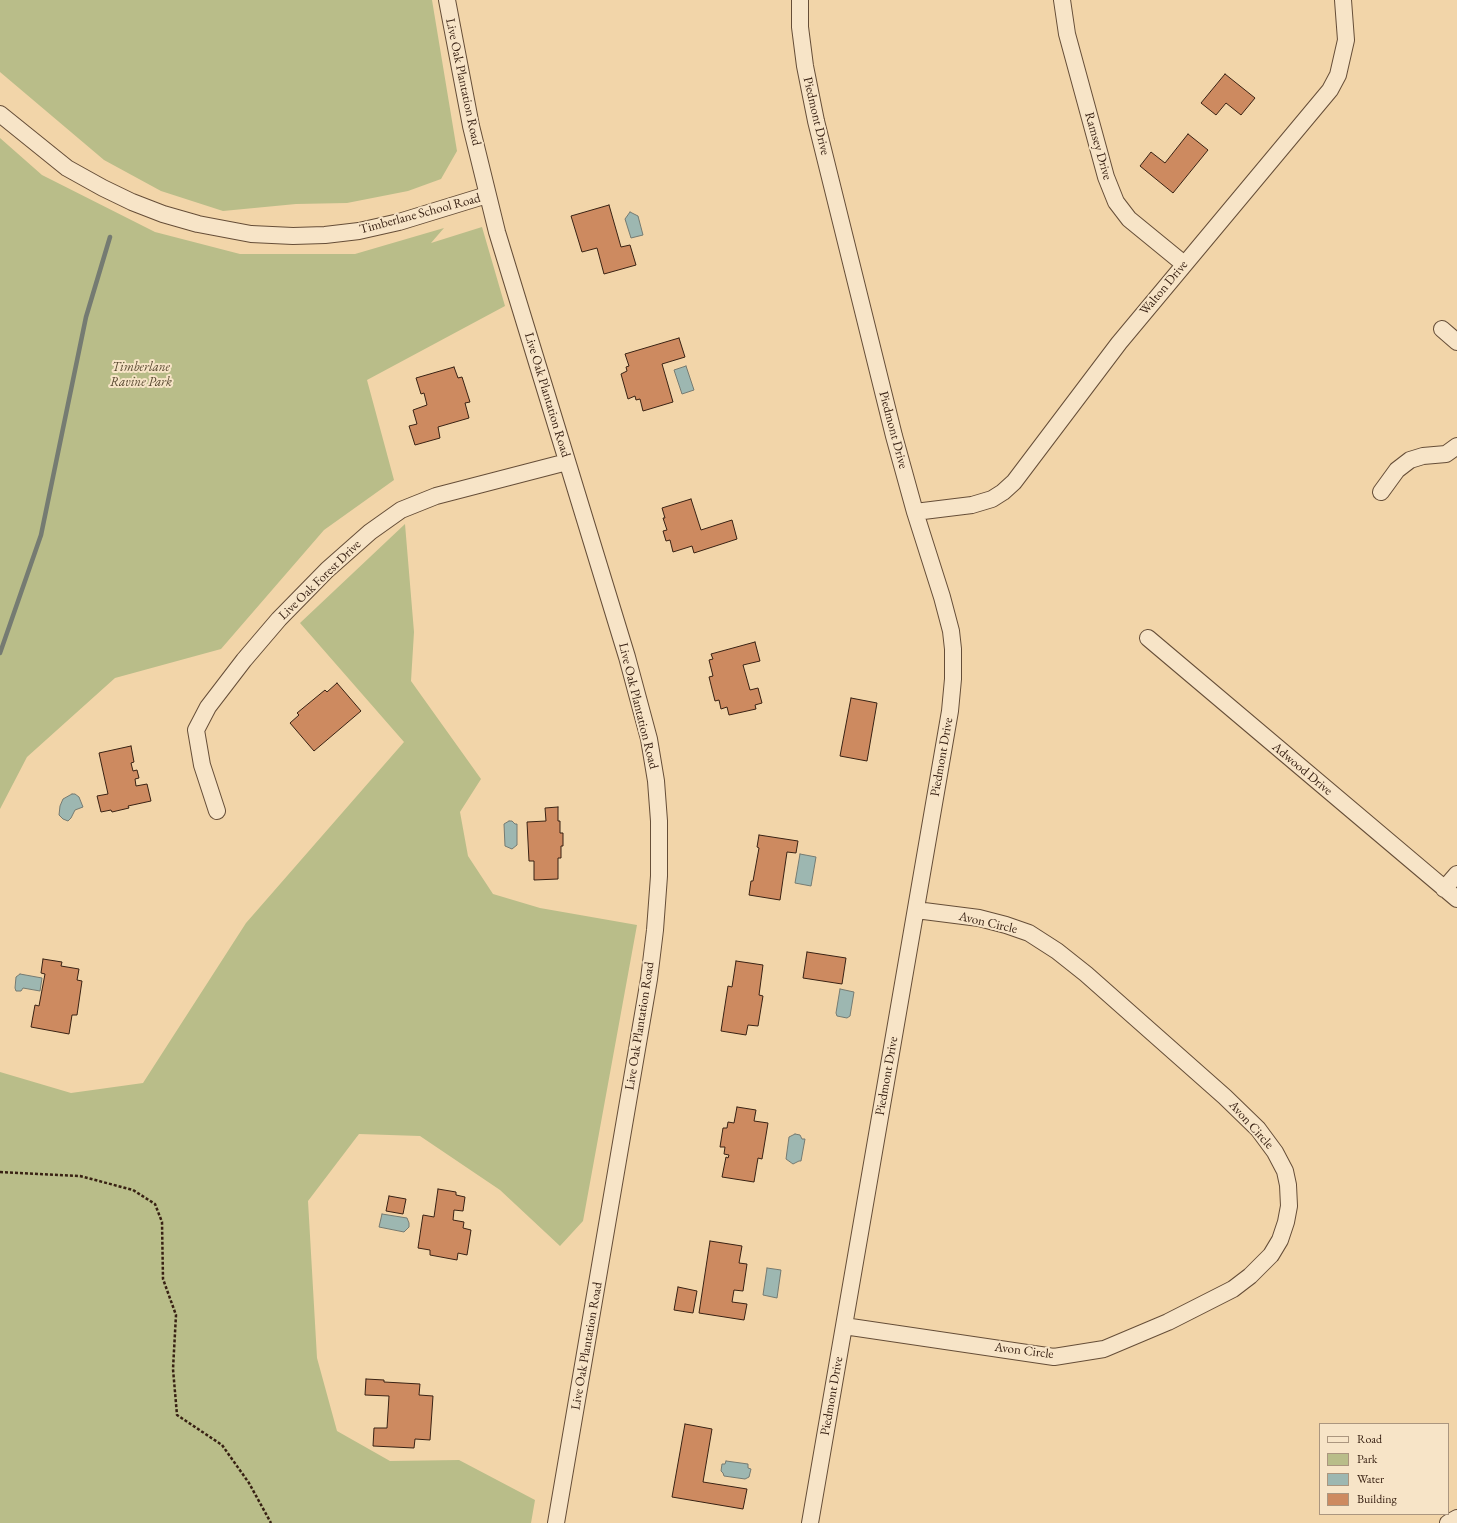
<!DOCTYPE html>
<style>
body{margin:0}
#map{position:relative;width:1457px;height:1523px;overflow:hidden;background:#f2d5a9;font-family:"EB Garamond",serif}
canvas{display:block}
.legend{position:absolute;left:1319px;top:1423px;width:130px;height:92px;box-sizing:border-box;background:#f7e4c7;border:1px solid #ab967f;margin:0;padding:5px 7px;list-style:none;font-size:12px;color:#382113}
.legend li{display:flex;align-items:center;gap:8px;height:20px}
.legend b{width:20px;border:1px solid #ab967f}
</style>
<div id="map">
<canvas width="1457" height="1523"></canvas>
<ul class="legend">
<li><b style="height:5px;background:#f7e4c7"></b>Road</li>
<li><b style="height:11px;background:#b9bd89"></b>Park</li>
<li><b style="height:11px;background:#9db7b1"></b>Water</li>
<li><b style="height:11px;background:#cd8a60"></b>Building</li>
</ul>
</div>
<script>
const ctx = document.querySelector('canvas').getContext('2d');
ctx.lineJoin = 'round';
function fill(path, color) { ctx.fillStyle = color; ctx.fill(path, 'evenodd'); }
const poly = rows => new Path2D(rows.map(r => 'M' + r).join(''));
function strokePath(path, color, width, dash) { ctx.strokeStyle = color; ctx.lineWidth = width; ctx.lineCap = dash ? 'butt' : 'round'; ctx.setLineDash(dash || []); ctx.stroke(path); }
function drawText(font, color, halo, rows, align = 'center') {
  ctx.font = font + ' "EB Garamond",serif'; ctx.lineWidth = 4; ctx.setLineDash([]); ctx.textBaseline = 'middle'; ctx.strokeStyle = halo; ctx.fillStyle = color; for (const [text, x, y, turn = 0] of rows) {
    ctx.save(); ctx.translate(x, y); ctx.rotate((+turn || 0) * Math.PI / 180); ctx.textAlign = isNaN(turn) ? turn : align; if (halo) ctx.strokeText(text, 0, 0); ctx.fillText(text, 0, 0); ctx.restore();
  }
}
fill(poly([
 [0,0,432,0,457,151,441,179,408,191,347,203,296,204,223,211,161,191,104,160,0,72],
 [0,138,42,175,155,232,240,254,355,254,444,228,431,243,482,227,505,306,367,380,394,480,324,530,221,649,115,678,27,757,0,809],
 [405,524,414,632,411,681,481,779,460,812,468,856,493,894,540,908,637,925,583,1221,560,1246,500,1190,420,1136,359,1134,308,1201,317,1358,337,1431,390,1461,459,1460,535,1500,531,1523,0,1523,0,1072,71,1093,143,1083,246,923,404,742,300,623]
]), '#b9bd89');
const water = poly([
 [630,212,638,216,643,235,631,238,625,219,630,212],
 [686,366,694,390,682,394,674,370,686,366],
 [72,794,75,794,79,797,83,807,75,810,71,818,68,821,63,819,59,815,60,806,63,799,72,794],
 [509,821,512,821,515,824,517,824,517,845,512,849,505,846,504,824,509,821],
 [800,854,816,857,811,886,795,883,800,854],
 [20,974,42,978,40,991,23,988,21,991,16,991,15,988,16,977,20,974],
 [840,989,854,992,850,1016,847,1018,837,1016,836,1013,840,989],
 [795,1134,800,1135,802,1139,805,1139,801,1161,799,1161,793,1164,786,1159,789,1137,795,1134],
 [382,1214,407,1218,409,1223,409,1227,404,1232,379,1227,382,1214],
 [767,1268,781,1270,777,1298,763,1295,767,1268],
 [726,1461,748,1464,748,1468,751,1469,749,1477,745,1479,724,1476,723,1473,721,1471,722,1464,725,1464,726,1461]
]);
fill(water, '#9db7b1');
strokePath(water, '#757b72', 1);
strokePath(poly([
 [0,653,41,535,86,317,110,237]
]), '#757b72', 4.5);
const building = poly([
 [1225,74,1255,98,1241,115,1226,103,1216,115,1201,103,1225,74],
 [1188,134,1208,150,1173,193,1140,166,1151,152,1165,163,1188,134],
 [609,205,621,247,630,245,636,265,604,274,597,248,582,252,571,216,609,205],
 [679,338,685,357,662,364,673,402,643,411,640,399,636,400,635,396,628,399,621,374,627,371,626,367,629,366,625,354,679,338],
 [454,367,458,378,462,377,470,402,465,403,469,418,438,427,440,438,415,445,409,426,417,424,413,410,427,405,424,393,421,394,416,378,454,367],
 [691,499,701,530,732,520,737,539,694,553,692,546,673,552,670,540,666,541,663,531,667,530,663,518,665,518,662,508,691,499],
 [755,642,760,661,743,665,750,690,758,688,762,703,755,705,756,709,729,715,727,707,721,709,719,700,715,701,709,677,713,676,709,660,713,659,711,654,755,642],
 [337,683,361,711,314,751,290,723,299,715,297,713,325,690,327,692,337,683],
 [851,698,877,703,867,761,840,756,851,698],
 [131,746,134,762,131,763,133,771,137,770,139,778,135,779,136,786,147,784,151,801,128,806,129,808,112,812,111,810,101,812,97,796,108,794,99,753,131,746],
 [558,807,558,821,560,821,560,833,563,833,563,846,561,846,561,858,558,858,558,879,534,880,534,861,529,861,527,822,546,821,545,808,558,807],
 [759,835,798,841,796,853,787,852,780,900,749,895,751,881,753,881,759,848,757,847,759,835],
 [807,952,846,958,842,984,803,978,807,952],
 [43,959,62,962,61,966,79,969,77,980,82,981,77,1015,72,1015,69,1034,31,1027,35,1005,39,1006,45,974,41,973,43,959],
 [736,961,763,965,759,995,763,996,758,1026,748,1025,746,1035,721,1031,728,986,732,987,736,961],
 [737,1107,756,1110,754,1121,768,1123,762,1159,758,1158,754,1182,722,1177,726,1157,728,1158,729,1155,724,1154,725,1147,720,1147,723,1128,727,1128,728,1122,734,1123,737,1107],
 [438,1189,456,1192,456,1195,465,1197,463,1211,454,1210,453,1220,464,1222,463,1228,471,1230,467,1255,458,1253,457,1260,430,1255,430,1250,418,1248,423,1215,434,1217,438,1189],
 [389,1196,406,1199,403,1214,386,1211,389,1196],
 [710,1241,742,1246,739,1263,747,1264,743,1291,734,1290,732,1302,747,1304,744,1320,699,1313,710,1241],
 [678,1287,697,1291,693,1313,674,1310,678,1287],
 [366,1379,384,1380,384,1382,420,1384,419,1395,433,1396,430,1440,415,1439,414,1448,373,1446,374,1428,387,1428,389,1396,365,1395,366,1379],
 [685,1424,712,1429,703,1482,747,1489,743,1509,672,1497,685,1424]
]);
fill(building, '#cd8a60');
strokePath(building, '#382113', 1);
const minor = poly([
 [447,0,471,126,497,232,627,657,649,739,656,781,659,821,659,876,655,930,649,979,556,1523],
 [800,0,800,27,805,66,816,121,894,436,915,512,942,597,951,631,953,649,953,679,950,711,810,1523],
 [1062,0,1067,34,1106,177,1116,202,1129,219,1184,264],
 [0,114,67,168,103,188,132,202,163,214,198,224,251,234,293,236,325,235,359,231,399,222,487,195],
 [1442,329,1457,342],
 [1381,492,1397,470,1410,460,1423,456,1446,454,1457,446],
 [915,512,972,505,992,499,1003,492,1014,482,1119,343,1330,90,1338,75,1346,40,1343,0],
 [1148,638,1457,899],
 [217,811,202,765,196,730,208,707,244,660,279,619,327,570,370,532,401,510,436,496,567,462],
 [1444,889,1457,874],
 [844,1326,1054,1357,1104,1349,1168,1322,1233,1289,1250,1276,1271,1255,1280,1240,1286,1222,1289,1206,1288,1185,1285,1171,1275,1152,1258,1129,1225,1097,1086,974,1057,951,1029,933,1006,925,979,918,916,910],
 [1448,1523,1457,1518]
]);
strokePath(minor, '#664e38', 18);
strokePath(poly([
 [0,1172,80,1176,133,1190,155,1204,162,1222,163,1279,176,1315,173,1369,177,1415,222,1445,249,1483,271,1523]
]), '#382113', 2.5, [3, 2]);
strokePath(minor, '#f7e4c7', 16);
drawText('13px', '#382113', '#f7e4c7', [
 ["Live Oak Plantation Road",463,82,78],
 ["Piedmont Drive",816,116,77],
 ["Ramsey Drive",1098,146,74],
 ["Timberlane School Road",420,214,-15],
 ["Walton Drive",1164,288,-50],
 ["Live Oak Plantation Road",547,395,73],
 ["Piedmont Drive",893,430,75],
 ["Live Oak Forest Drive",320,580,-44],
 ["Live Oak Plantation Road",638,706,76],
 ["Piedmont Drive",942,757,-80],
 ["Adwood Drive",1302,769,40],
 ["Avon Circle",988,923,13],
 ["Live Oak Plantation Road",640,1026,-81],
 ["Piedmont Drive",887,1076,-80],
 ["Avon Circle",1251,1125,48],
 ["Live Oak Plantation Road",587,1346,-80],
 ["Avon Circle",1024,1351,7],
 ["Piedmont Drive",832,1396,-80]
]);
drawText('italic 13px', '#584830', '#f7e4c7', [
 ["Timberlane",141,367],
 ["Ravine Park",141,382]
]);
</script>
